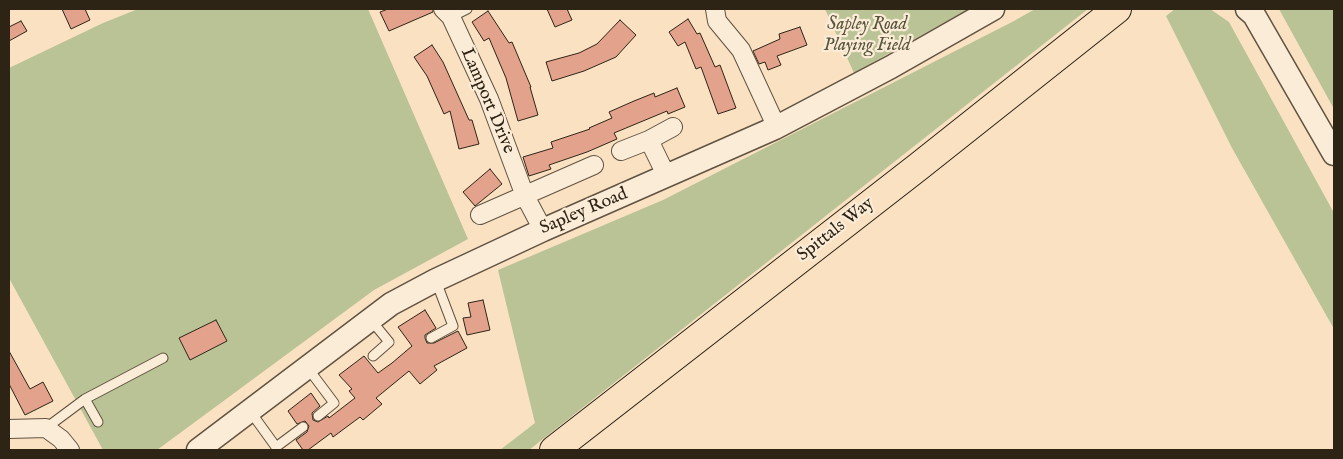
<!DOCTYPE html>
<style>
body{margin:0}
#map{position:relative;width:1343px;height:459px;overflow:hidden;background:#f9e1c2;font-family:"IM FELL English",serif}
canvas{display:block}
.frame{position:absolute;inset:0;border:10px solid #2e2416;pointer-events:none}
</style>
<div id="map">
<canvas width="1343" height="459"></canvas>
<div class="frame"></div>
</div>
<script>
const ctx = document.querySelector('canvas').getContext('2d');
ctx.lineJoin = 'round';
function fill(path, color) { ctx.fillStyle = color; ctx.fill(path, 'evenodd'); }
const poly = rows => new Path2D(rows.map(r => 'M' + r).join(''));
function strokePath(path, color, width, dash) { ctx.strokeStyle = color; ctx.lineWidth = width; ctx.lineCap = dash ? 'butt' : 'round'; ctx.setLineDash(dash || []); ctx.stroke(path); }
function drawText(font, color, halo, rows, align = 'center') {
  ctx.font = font + ' "IM FELL English",serif'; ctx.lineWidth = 4.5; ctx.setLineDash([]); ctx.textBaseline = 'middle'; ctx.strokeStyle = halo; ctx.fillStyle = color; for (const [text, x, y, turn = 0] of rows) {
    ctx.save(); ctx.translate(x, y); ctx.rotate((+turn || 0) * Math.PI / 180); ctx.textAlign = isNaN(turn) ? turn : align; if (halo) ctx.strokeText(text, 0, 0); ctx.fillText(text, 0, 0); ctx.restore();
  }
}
fill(poly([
 [138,9,368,9,468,239,374,290,157,450,103,450,9,278,9,68,103,23],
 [825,9,968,9,854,73],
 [1035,9,1088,9,529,450,500,450,535,423,498,270,663,200,1014,21],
 [1175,9,1210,9,1229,22,1334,213,1334,329,1232,148,1166,16],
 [1279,9,1334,9,1334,109]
]), '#bac395');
const building = poly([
 [62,9,85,9,90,20,71,29,62,9],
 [388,9,433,9,433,12,389,31,380,12,388,9],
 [547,9,567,9,572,20,555,27,547,9],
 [488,11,509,43,512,42,531,87,530,87,538,115,518,121,506,78,489,38,484,41,472,22,488,11],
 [688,19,697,34,700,33,715,67,720,65,736,108,718,114,701,67,696,69,685,42,678,46,669,32,688,19],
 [620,20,636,35,616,57,584,71,552,81,546,62,579,53,597,44,620,20],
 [21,21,27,31,9,41,9,27,21,21],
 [800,27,807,45,777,56,781,65,768,70,765,62,759,64,753,51,780,39,779,34,800,27],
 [432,45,443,62,469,120,472,120,479,144,459,149,450,111,444,114,427,76,414,57,432,45],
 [677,88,685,107,668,114,667,111,614,133,617,139,587,152,549,165,551,169,529,176,523,157,553,148,551,142,590,129,589,128,612,118,609,112,634,101,654,93,655,97,677,88],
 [490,169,502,184,475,206,463,192,490,169],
 [483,300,490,330,467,335,463,318,471,317,468,303,483,300],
 [425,310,436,328,425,335,425,338,427,343,434,343,458,331,467,348,434,366,437,370,420,384,409,371,376,398,382,404,363,420,360,417,333,437,331,433,308,450,303,450,296,440,307,432,309,426,305,421,297,424,288,411,311,393,320,406,312,413,313,420,318,422,328,416,329,418,355,398,349,391,352,389,339,375,364,356,378,373,392,363,412,346,398,327,425,310],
 [216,320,227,341,190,360,179,338,216,320],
 [9,351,30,389,43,382,53,401,25,415,9,384,9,351]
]);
fill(building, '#e3a28b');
strokePath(building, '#2e2416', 1);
const service = poly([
 [451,17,467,9],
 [371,320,389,342,373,356],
 [431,338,453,326,436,281],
 [307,367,334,403,318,416],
 [85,399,98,422],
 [250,411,276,447,303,427],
 [46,428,85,399,163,358]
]);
const minor = poly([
 [443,9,451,17,489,99,525,196,543,230],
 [715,9,717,21,741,50,772,117,775,128],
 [649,140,667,177],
 [621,151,649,140,673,127],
 [480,215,594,165],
 [9,429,46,428,61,439,70,450]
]);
const tertiary = poly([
 [1247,9,1254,15,1334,154],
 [198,450,391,304,436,280,543,230,775,128,891,67,993,9]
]);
const trunk = poly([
 [554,450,918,167,1117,9]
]);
strokePath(service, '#615341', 11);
strokePath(minor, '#615341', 20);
strokePath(tertiary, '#615341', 25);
strokePath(trunk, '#2e2416', 30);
strokePath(service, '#fbecd7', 9);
strokePath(minor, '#fbecd7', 18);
strokePath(tertiary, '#fbecd7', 22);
strokePath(trunk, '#f9e1c2', 28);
drawText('italic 18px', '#58543c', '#fbecd7', [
 ["Sapley Road",867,25],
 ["Playing Field",867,46]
]);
drawText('18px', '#2e2416', '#fbecd7', [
 ["Lamport Drive",487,101,67],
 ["Sapley Road",584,212,-23],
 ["Spittals Way",836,230,-38]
]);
</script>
